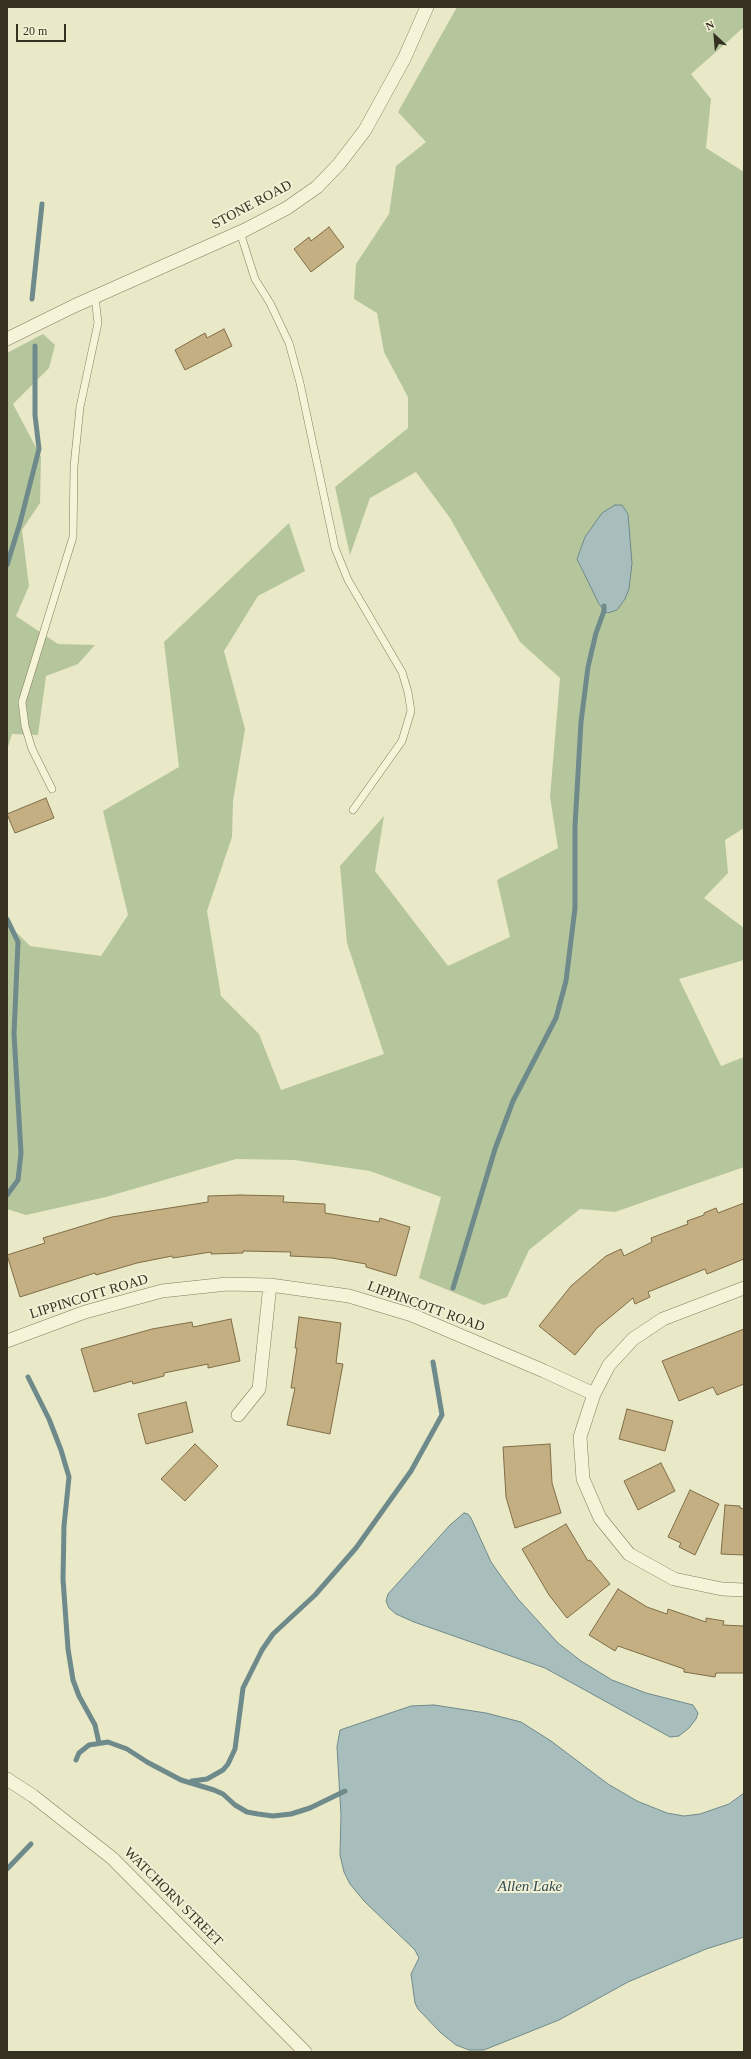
<!DOCTYPE html>
<style>
body{margin:0}
#map{position:relative;width:751px;height:2059px;overflow:hidden;background:#e9e8c7;font-family:"Times New Roman",serif}
canvas{display:block}
.frame{position:absolute;inset:0;border:8px solid #353020;pointer-events:none}
.north{position:absolute;left:695px;top:16px;width:40px;height:40px;-webkit-text-stroke:3px #f2f1d6;paint-order:stroke;rotate:334deg;font-size:11px;font-weight:700;line-height:16px;text-align:center;color:#353020}
.north::after{content:'';display:block;margin:auto;width:14px;height:18px;background:#353020;clip-path:polygon(50% 0,100% 100%,50% 72%,0 100%)}
.scale{position:absolute;left:16px;top:24px;width:50px;height:18px;box-sizing:border-box;border:2px solid #353020;border-top:0;padding-left:5px;font-size:12px;line-height:14px;white-space:nowrap;color:#353020;-webkit-text-stroke:3px #f2f1d6;paint-order:stroke}
</style>
<div id="map">
<canvas width="751" height="2059"></canvas>
<div class="frame"></div>
<div class="north">N</div>
<div class="scale">20 m</div>
</div>
<script>
const ctx = document.querySelector('canvas').getContext('2d');
ctx.lineJoin = 'round';
function fill(path, color) { ctx.fillStyle = color; ctx.fill(path, 'evenodd'); }
const poly = rows => new Path2D(rows.map(r => 'M' + r).join(''));
function strokePath(path, color, width, dash) { ctx.strokeStyle = color; ctx.lineWidth = width; ctx.lineCap = dash ? 'butt' : 'round'; ctx.setLineDash(dash || []); ctx.stroke(path); }
function drawText(font, color, halo, rows, align = 'center') {
  ctx.font = font + ' "Times New Roman",serif'; ctx.lineWidth = 4; ctx.setLineDash([]); ctx.textBaseline = 'middle'; ctx.strokeStyle = halo; ctx.fillStyle = color; for (const [text, x, y, turn = 0] of rows) {
    ctx.save(); ctx.translate(x, y); ctx.rotate((+turn || 0) * Math.PI / 180); ctx.textAlign = isNaN(turn) ? turn : align; if (halo) ctx.strokeText(text, 0, 0); ctx.fillText(text, 0, 0); ctx.restore();
  }
}
fill(poly([
 [457,7,744,7,744,27,691,74,711,99,706,148,744,172,744,828,725,840,728,873,704,898,744,928,744,960,679,979,721,1066,744,1057,744,1167,615,1212,580,1209,529,1250,507,1297,484,1305,419,1278,441,1197,370,1171,294,1160,236,1159,106,1197,26,1215,7,1209,7,923,30,946,101,956,128,915,103,811,179,767,164,642,289,523,305,571,258,596,224,651,245,729,233,801,232,837,207,911,221,996,259,1034,281,1090,384,1054,347,943,340,866,384,816,375,871,448,966,510,937,497,880,558,848,550,797,560,678,520,642,450,518,416,472,370,498,350,555,335,487,408,428,408,397,384,352,377,313,354,299,356,264,389,214,396,166,426,142,398,112],
 [585,537,604,611,577,559],
 [43,334,55,345,49,368,13,404,41,457,40,503,22,530,29,586,16,616,58,644,95,645,78,664,46,676,38,735,12,734,7,750,7,353]
]), '#b6c69c');
const water = poly([
 [615,505,622,505,628,514,632,563,629,589,625,599,617,610,608,613,604,611,598,602,577,559,585,537,602,513,615,505],
 [464,1513,468,1514,471,1518,491,1562,503,1579,518,1599,558,1643,581,1661,612,1680,646,1693,693,1705,698,1713,696,1719,689,1728,679,1736,670,1737,545,1668,414,1622,396,1614,389,1608,386,1601,388,1594,450,1525,464,1513],
 [434,1705,486,1713,521,1722,551,1741,608,1784,637,1801,667,1813,684,1816,700,1814,729,1804,744,1793,744,1937,706,1949,628,1982,559,2020,484,2050,469,2050,456,2045,441,2033,418,2009,415,2003,411,1974,419,1958,415,1950,364,1901,350,1884,344,1872,340,1855,341,1815,337,1747,340,1730,411,1706,434,1705]
]);
fill(water, '#a8bebd');
strokePath(water, '#6f8a8b', 1);
strokePath(poly([
 [32,299,42,204],
 [7,565,20,523,39,449,35,415,35,346],
 [7,919,18,942,14,1034,21,1153,18,1180,7,1195],
 [453,1288,495,1149,513,1101,556,1018,566,981,575,908,575,826,581,722,588,667,596,633,604,611,604,606],
 [28,1377,49,1419,61,1450,69,1477,64,1526,63,1579,68,1649,73,1680,79,1696,95,1725,99,1743],
 [76,1760,79,1753,89,1745,108,1742,127,1749,147,1762,181,1780,214,1790,223,1794,235,1805,247,1812,258,1814,273,1816,291,1814,310,1808,345,1791],
 [192,1781,207,1779,223,1770,228,1764,235,1749,243,1688,262,1650,273,1634,315,1595,356,1548,411,1471,442,1415,433,1362],
 [7,1869,31,1844]
]), '#6f8a8b', 5);
const building = poly([
 [329,227,344,247,311,272,294,249,309,237,311,241,329,227],
 [224,329,232,346,185,370,175,350,205,333,207,338,224,329],
 [46,798,54,818,15,833,7,814,46,798],
 [240,1195,284,1196,283,1202,325,1204,325,1213,379,1222,380,1218,410,1227,396,1276,366,1267,366,1264,332,1258,290,1256,291,1252,243,1251,243,1253,211,1254,211,1252,173,1258,172,1256,137,1263,96,1275,95,1273,20,1297,7,1255,45,1243,43,1238,112,1217,208,1202,208,1196,240,1195],
 [744,1203,744,1259,707,1274,705,1269,648,1292,650,1297,635,1304,633,1298,597,1328,575,1355,539,1326,571,1286,606,1256,621,1249,624,1256,652,1242,651,1238,688,1224,687,1221,704,1215,704,1213,716,1208,718,1213,744,1203],
 [299,1317,341,1323,336,1363,343,1364,330,1434,287,1425,295,1388,291,1388,297,1348,295,1348,299,1317],
 [231,1319,240,1361,208,1368,208,1364,164,1373,164,1376,133,1384,132,1381,94,1392,81,1349,152,1329,192,1322,193,1327,231,1319],
 [744,1329,744,1384,717,1395,713,1387,679,1401,662,1361,744,1329],
 [186,1402,193,1432,146,1444,138,1414,186,1402],
 [627,1409,673,1421,665,1451,619,1439,627,1409],
 [195,1444,218,1466,185,1501,161,1479,195,1444],
 [550,1444,552,1483,561,1513,515,1528,506,1497,503,1447,550,1444],
 [661,1463,675,1491,638,1510,624,1481,661,1463],
 [690,1490,719,1504,695,1555,679,1547,681,1543,668,1537,690,1490],
 [725,1505,740,1506,740,1508,744,1509,744,1555,721,1554,725,1505],
 [566,1524,588,1561,590,1560,610,1584,567,1618,549,1595,522,1549,566,1524],
 [618,1589,647,1607,667,1614,668,1609,706,1622,706,1618,724,1621,723,1625,744,1626,744,1673,716,1673,715,1677,684,1672,684,1669,618,1646,615,1651,589,1635,618,1589]
]);
fill(building, '#c3af81');
strokePath(building, '#7f6d47', 1);
const service = poly([
 [240,232,255,279,270,303,289,343,300,383,335,548,348,580,402,672,408,692,411,711,402,741,353,810],
 [52,789,32,749,25,726,22,702,73,537,74,466,80,407,98,323,95,297]
]);
const minor = poly([
 [7,339,74,306,245,230,287,208,317,187,339,164,365,130,404,59,427,7],
 [744,1288,663,1319,633,1339,609,1365,594,1394,580,1437,583,1479,600,1518,629,1554,674,1579,722,1589,744,1590],
 [7,1341,85,1312,162,1291,227,1284,270,1285,349,1296,412,1315,544,1371,594,1394],
 [238,1415,259,1389,270,1285],
 [7,1779,33,1796,112,1858,305,2052]
]);
strokePath(service, '#837c5e', 8);
strokePath(minor, '#837c5e', 14);
strokePath(service, '#f5f4d9', 7);
strokePath(minor, '#f5f4d9', 13);
drawText('14px', '#353020', '#f2f1d6', [
 ["STONE ROAD",252,205,-28],
 ["LIPPINCOTT ROAD",89,1297,-17],
 ["LIPPINCOTT ROAD",426,1307,20],
 ["WATCHORN STREET",173,1897,45]
]);
drawText('italic 15px', '#314c53', '#f2f1d6', [
 ["Allen Lake",530,1887]
]);
</script>
